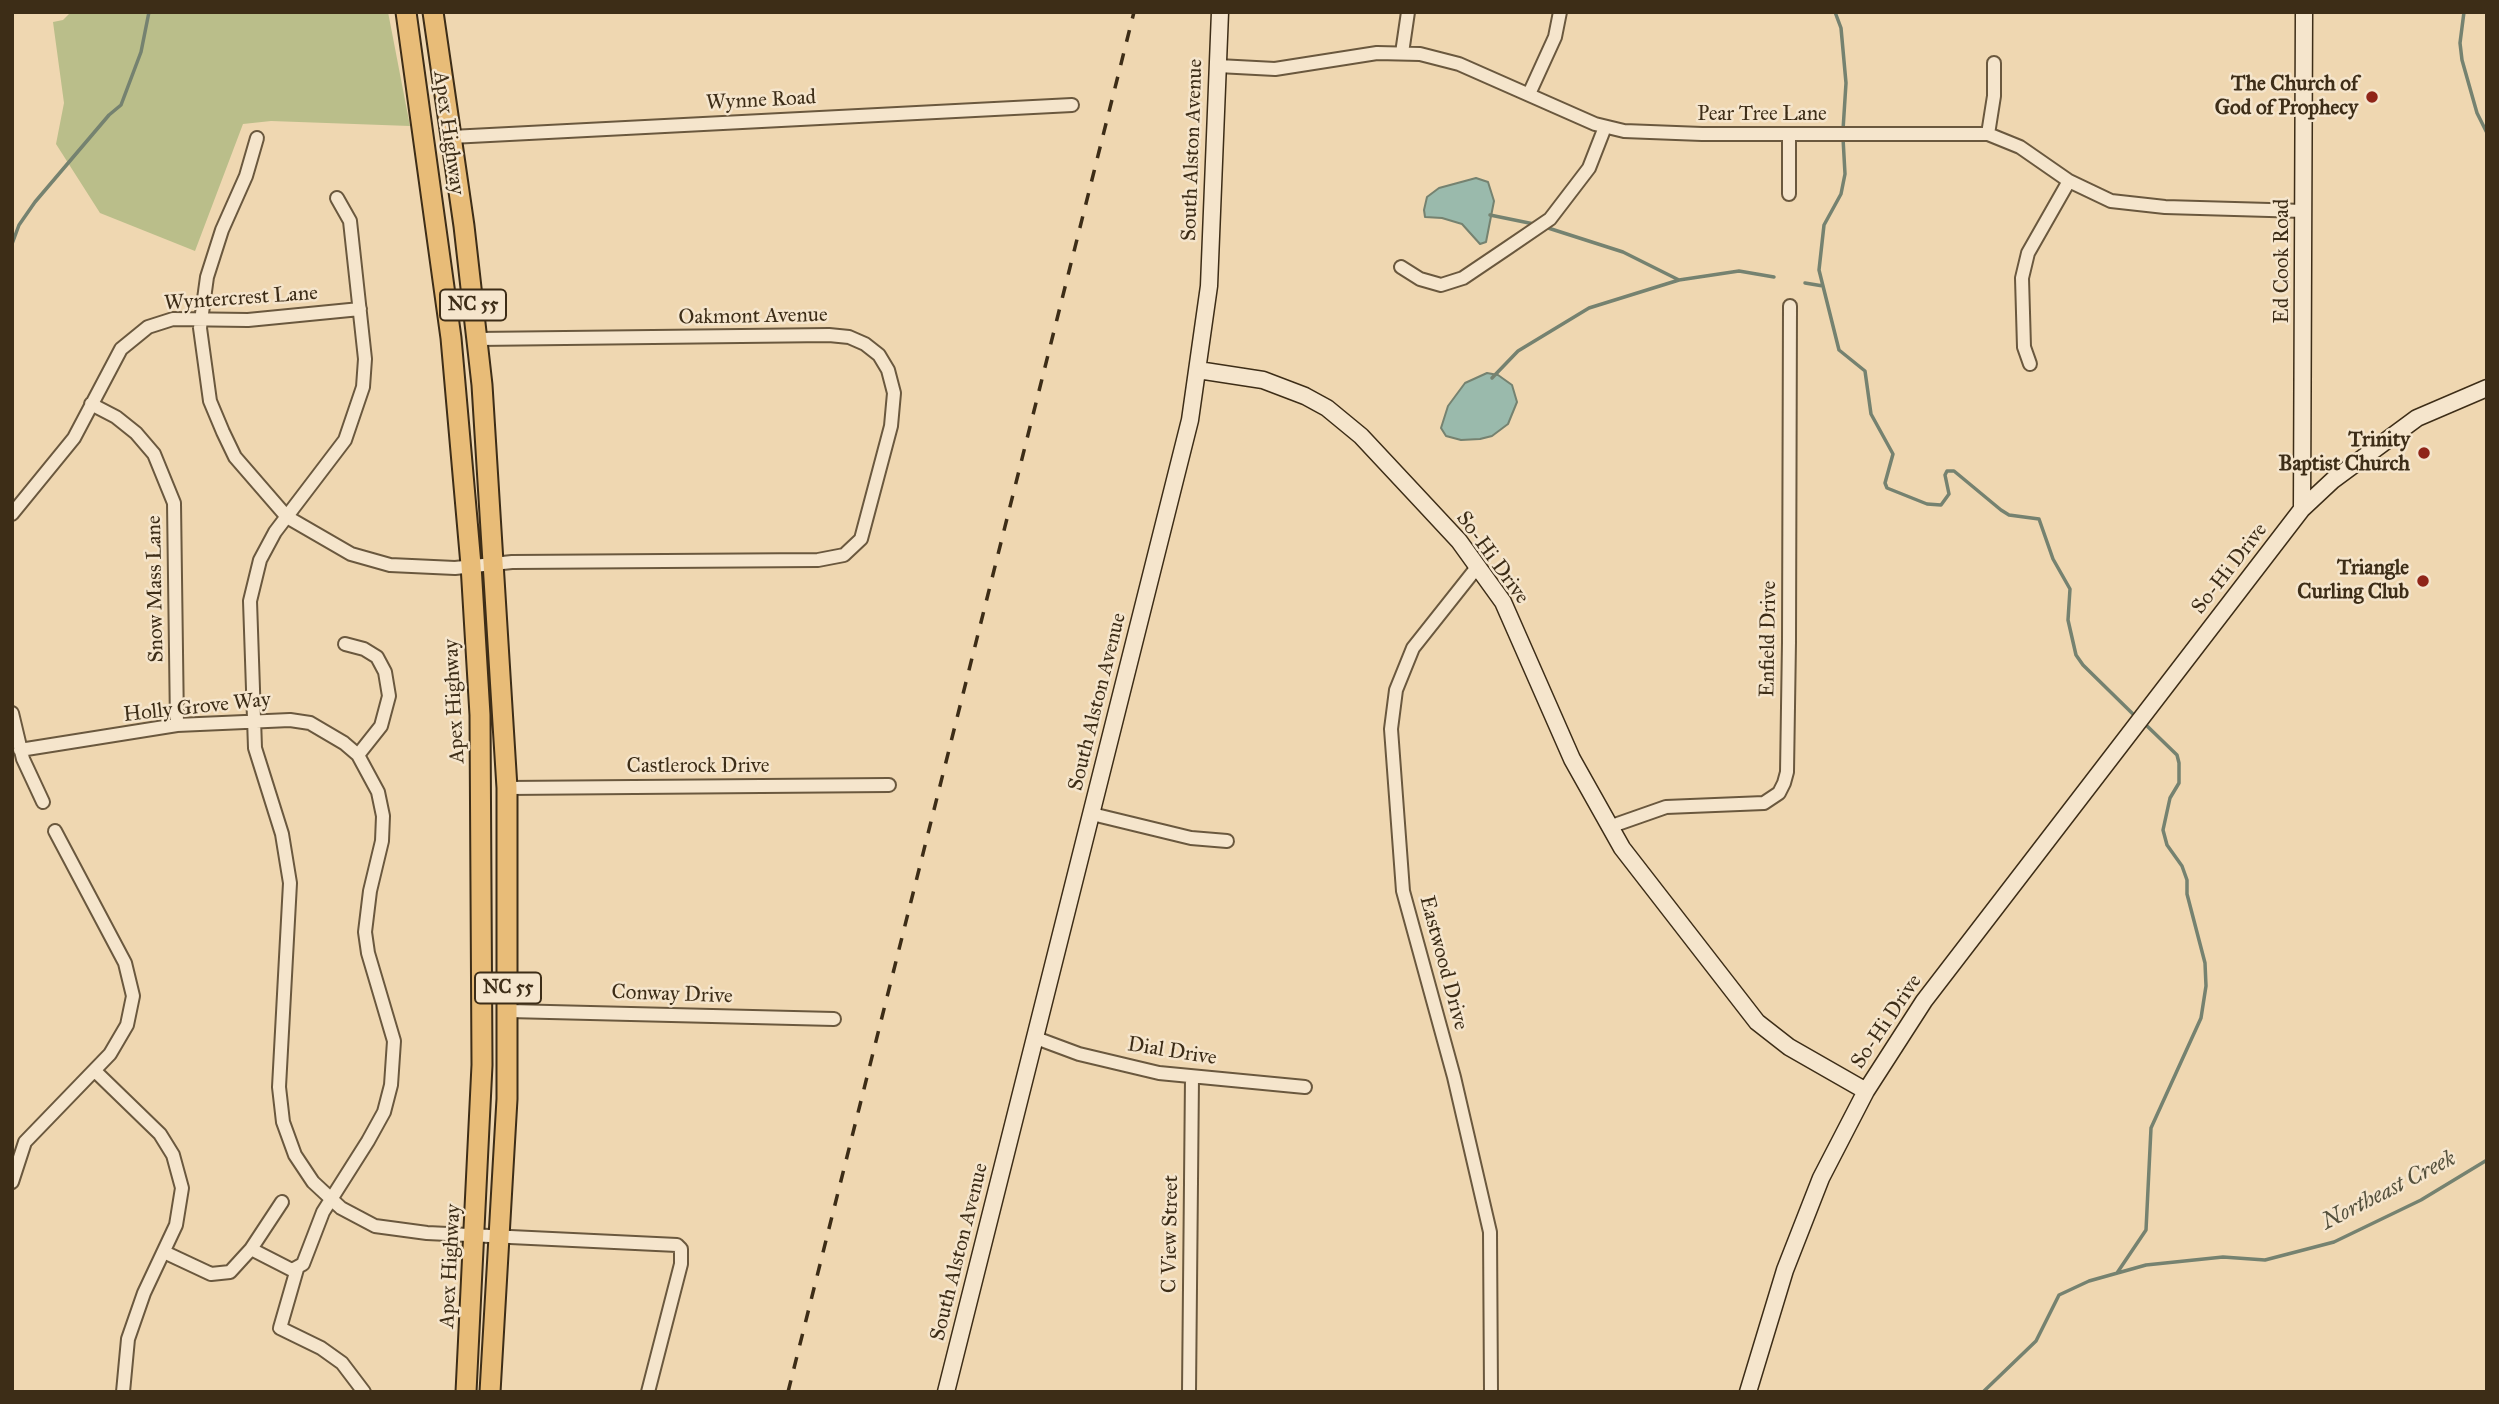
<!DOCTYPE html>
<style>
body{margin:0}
#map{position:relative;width:2499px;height:1404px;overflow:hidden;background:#efd7b1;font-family:"IM FELL Great Primer",serif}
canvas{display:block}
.frame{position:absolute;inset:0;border:14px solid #3d2d17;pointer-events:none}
</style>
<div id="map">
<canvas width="2499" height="1404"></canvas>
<div class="frame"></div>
</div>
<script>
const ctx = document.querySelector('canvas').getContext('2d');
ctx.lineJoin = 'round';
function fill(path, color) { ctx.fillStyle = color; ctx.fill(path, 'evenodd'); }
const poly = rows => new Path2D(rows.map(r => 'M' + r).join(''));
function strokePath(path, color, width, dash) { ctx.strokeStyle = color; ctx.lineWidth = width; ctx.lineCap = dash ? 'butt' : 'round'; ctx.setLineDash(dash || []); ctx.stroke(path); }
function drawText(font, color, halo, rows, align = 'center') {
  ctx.font = font + ' "IM FELL Great Primer",serif'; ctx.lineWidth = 5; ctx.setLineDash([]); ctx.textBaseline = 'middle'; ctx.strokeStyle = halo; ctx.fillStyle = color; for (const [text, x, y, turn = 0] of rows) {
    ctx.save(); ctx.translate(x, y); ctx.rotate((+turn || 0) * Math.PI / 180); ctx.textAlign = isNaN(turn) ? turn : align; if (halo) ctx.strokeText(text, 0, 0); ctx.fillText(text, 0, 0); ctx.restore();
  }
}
fill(poly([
 [71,12,388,12,410,126,271,121,243,124,195,251,100,213,56,144,64,103,53,22,63,20]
]), '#babe8a');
const water = poly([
 [1476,178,1488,182,1494,201,1486,242,1480,244,1462,224,1442,218,1425,217,1424,210,1427,197,1439,188,1476,178],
 [1487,373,1498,375,1512,385,1517,402,1508,424,1492,436,1480,439,1461,440,1446,436,1441,428,1448,406,1465,383,1487,373]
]);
fill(water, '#9abaac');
strokePath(water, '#758270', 2);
strokePath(poly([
 [1835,12,1841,28,1846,83,1843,130],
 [2464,12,2460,43,2462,60,2477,113,2487,133],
 [1843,138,1845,174,1841,194,1824,225,1819,270,1839,350,1865,371,1871,414,1893,454,1885,483,1887,488,1927,504,1941,505,1949,494,1945,475,1947,471,1954,471,2001,510,2009,515,2039,519,2053,559,2070,589,2068,620,2076,655,2083,665,2136,717],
 [1490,215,1534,224],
 [1545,227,1623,252,1679,280],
 [12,244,19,225,35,202,109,115,121,105,141,52,149,12],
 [1805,283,1823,286],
 [1492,378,1518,351,1589,308,1679,280,1739,271,1774,277],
 [2117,1273,2146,1230,2151,1128,2201,1018,2206,986,2205,963,2187,894,2187,880,2182,866,2167,845,2163,830,2170,798,2179,783,2179,763,2177,755,2145,724],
 [1983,1392,2036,1341,2059,1295,2089,1281,2146,1265,2223,1257,2265,1260,2334,1242,2421,1200,2487,1160]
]), '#758270', 3.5);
const street = poly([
 [1402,53,1408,12],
 [1218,66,1275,69,1377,53,1420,54,1459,64,1595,124,1624,131,1702,134,1988,134,2020,147,2069,181,2111,201,2165,207,2304,211],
 [1529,94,1555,37,1560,12],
 [1789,134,1789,194],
 [1988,134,1994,96,1994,63],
 [451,137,1072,105],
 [257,138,246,176,222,230,207,277,200,328,210,401,223,432,235,457,287,517,351,554,390,565,455,568,512,562,818,560,844,555,861,539,891,426,894,393,888,370,879,355,865,344,849,337,829,335,477,339],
 [337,198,350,221,365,359,363,387,345,440,275,532,260,560,250,601,255,748,282,834,290,883,279,1087,283,1122,295,1155,313,1182,341,1208,375,1226,427,1233,677,1245,681,1249,681,1264,648,1392],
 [1401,267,1420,279,1441,285,1463,278,1506,249,1550,219,1589,168,1605,127],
 [2030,364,2024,347,2022,278,2028,253,2069,181],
 [91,404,116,417,136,433,154,454,174,503,177,725],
 [12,514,74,438,121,349,148,327,173,319,248,320,360,309],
 [1478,566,1413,648,1396,690,1391,729,1403,891,1454,1077,1490,1232,1491,1392],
 [345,644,364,649,377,657,385,672,389,696,381,726,358,755],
 [12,713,23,759,43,802],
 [20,750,177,725,290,720,310,723,344,743,358,755,378,792,383,816,382,841,370,891,365,932,368,953,394,1041,391,1085,384,1112,368,1141,323,1212,303,1264,292,1270,251,1249],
 [507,788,889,785],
 [1092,814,1191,838,1227,841],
 [1609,827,1666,807,1764,803,1779,793,1784,783,1787,772,1789,642,1790,306],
 [509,1011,834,1019],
 [1036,1038,1079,1054,1159,1073,1305,1087],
 [95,1071,160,1134,173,1155,182,1188,176,1225,144,1293,128,1339,123,1392],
 [12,1182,25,1142,110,1054,127,1025,133,996,125,963,55,831],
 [164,1252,211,1274,230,1272,251,1249,282,1202],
 [297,1269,280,1328,321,1348,342,1363,364,1392],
 [1189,1392,1192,1077]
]);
const secondary = poly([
 [1198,370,1263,380,1305,396,1327,408,1361,436,1418,497,1459,541,1503,602,1572,759,1622,848,1757,1022,1789,1047,1866,1091],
 [2302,509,2304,12],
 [946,1392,1190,420,1209,286,1220,12],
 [1748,1392,1785,1270,1821,1178,1866,1091,1924,1001,2302,509,2333,480,2417,418,2487,388]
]);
const primary = poly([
 [406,12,451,338,471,565,480,715,482,1065,466,1392],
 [433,12,464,226,482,385,507,788,507,1099,490,1392]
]);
strokePath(street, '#6a583e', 16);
strokePath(secondary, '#3d2d17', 19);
strokePath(primary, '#3d2d17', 23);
strokePath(street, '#f5e5cc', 12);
strokePath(secondary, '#f5e5cc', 16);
strokePath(primary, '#e8bc78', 19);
strokePath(poly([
 [788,1392,1134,12]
]), '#3d2d17', 3.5, [12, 12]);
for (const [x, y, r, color] of [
 [2372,97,7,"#8f2418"],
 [2424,453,7,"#8f2418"],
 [2423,581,7,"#8f2418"]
]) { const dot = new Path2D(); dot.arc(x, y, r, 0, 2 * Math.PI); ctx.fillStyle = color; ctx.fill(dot); strokePath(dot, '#f5e5cc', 2.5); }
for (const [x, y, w] of [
 [473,305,66],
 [508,988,66]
]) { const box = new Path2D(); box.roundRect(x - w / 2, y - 15.5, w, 31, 5); ctx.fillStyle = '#f5e5cc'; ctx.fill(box); strokePath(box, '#3d2d17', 2); }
drawText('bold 19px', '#3d2d17', null, [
 ["NC 55",473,305],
 ["NC 55",508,988]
]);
drawText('bold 21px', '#3d2d17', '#f5e5cc', [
 ["The Church of",2358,85],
 ["God of Prophecy",2358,109],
 ["Trinity",2410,441],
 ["Baptist Church",2410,465],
 ["Triangle",2409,569],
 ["Curling Club",2409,593]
], 'right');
drawText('21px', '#3d2d17', '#f5e5cc', [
 ["Wynne Road",761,101,-3],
 ["Pear Tree Lane",1762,115],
 ["Apex Highway",448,133,82],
 ["South Alston Avenue",1193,150,-88],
 ["Ed Cook Road",2283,261,-90],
 ["Wyntercrest Lane",241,299,-4],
 ["Oakmont Avenue",753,317,-1],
 ["So-Hi Drive",1492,558,54],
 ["So-Hi Drive",2230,569,-52],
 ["Snow Mass Lane",156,589,-91],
 ["Enfield Drive",1769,639,-89],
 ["Apex Highway",455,701,-93],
 ["South Alston Avenue",1098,702,-76],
 ["Holly Grove Way",197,708,-6],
 ["Castlerock Drive",698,767],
 ["Eastwood Drive",1443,963,75],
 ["Conway Drive",672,995,2],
 ["So-Hi Drive",1887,1022,-56],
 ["Dial Drive",1172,1052,9],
 ["C View Street",1171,1234,-89],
 ["South Alston Avenue",960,1252,-76],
 ["Apex Highway",451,1266,-87]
]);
drawText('italic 23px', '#54503c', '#f5e5cc', [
 ["Northeast Creek",2389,1191,-27]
]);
</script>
